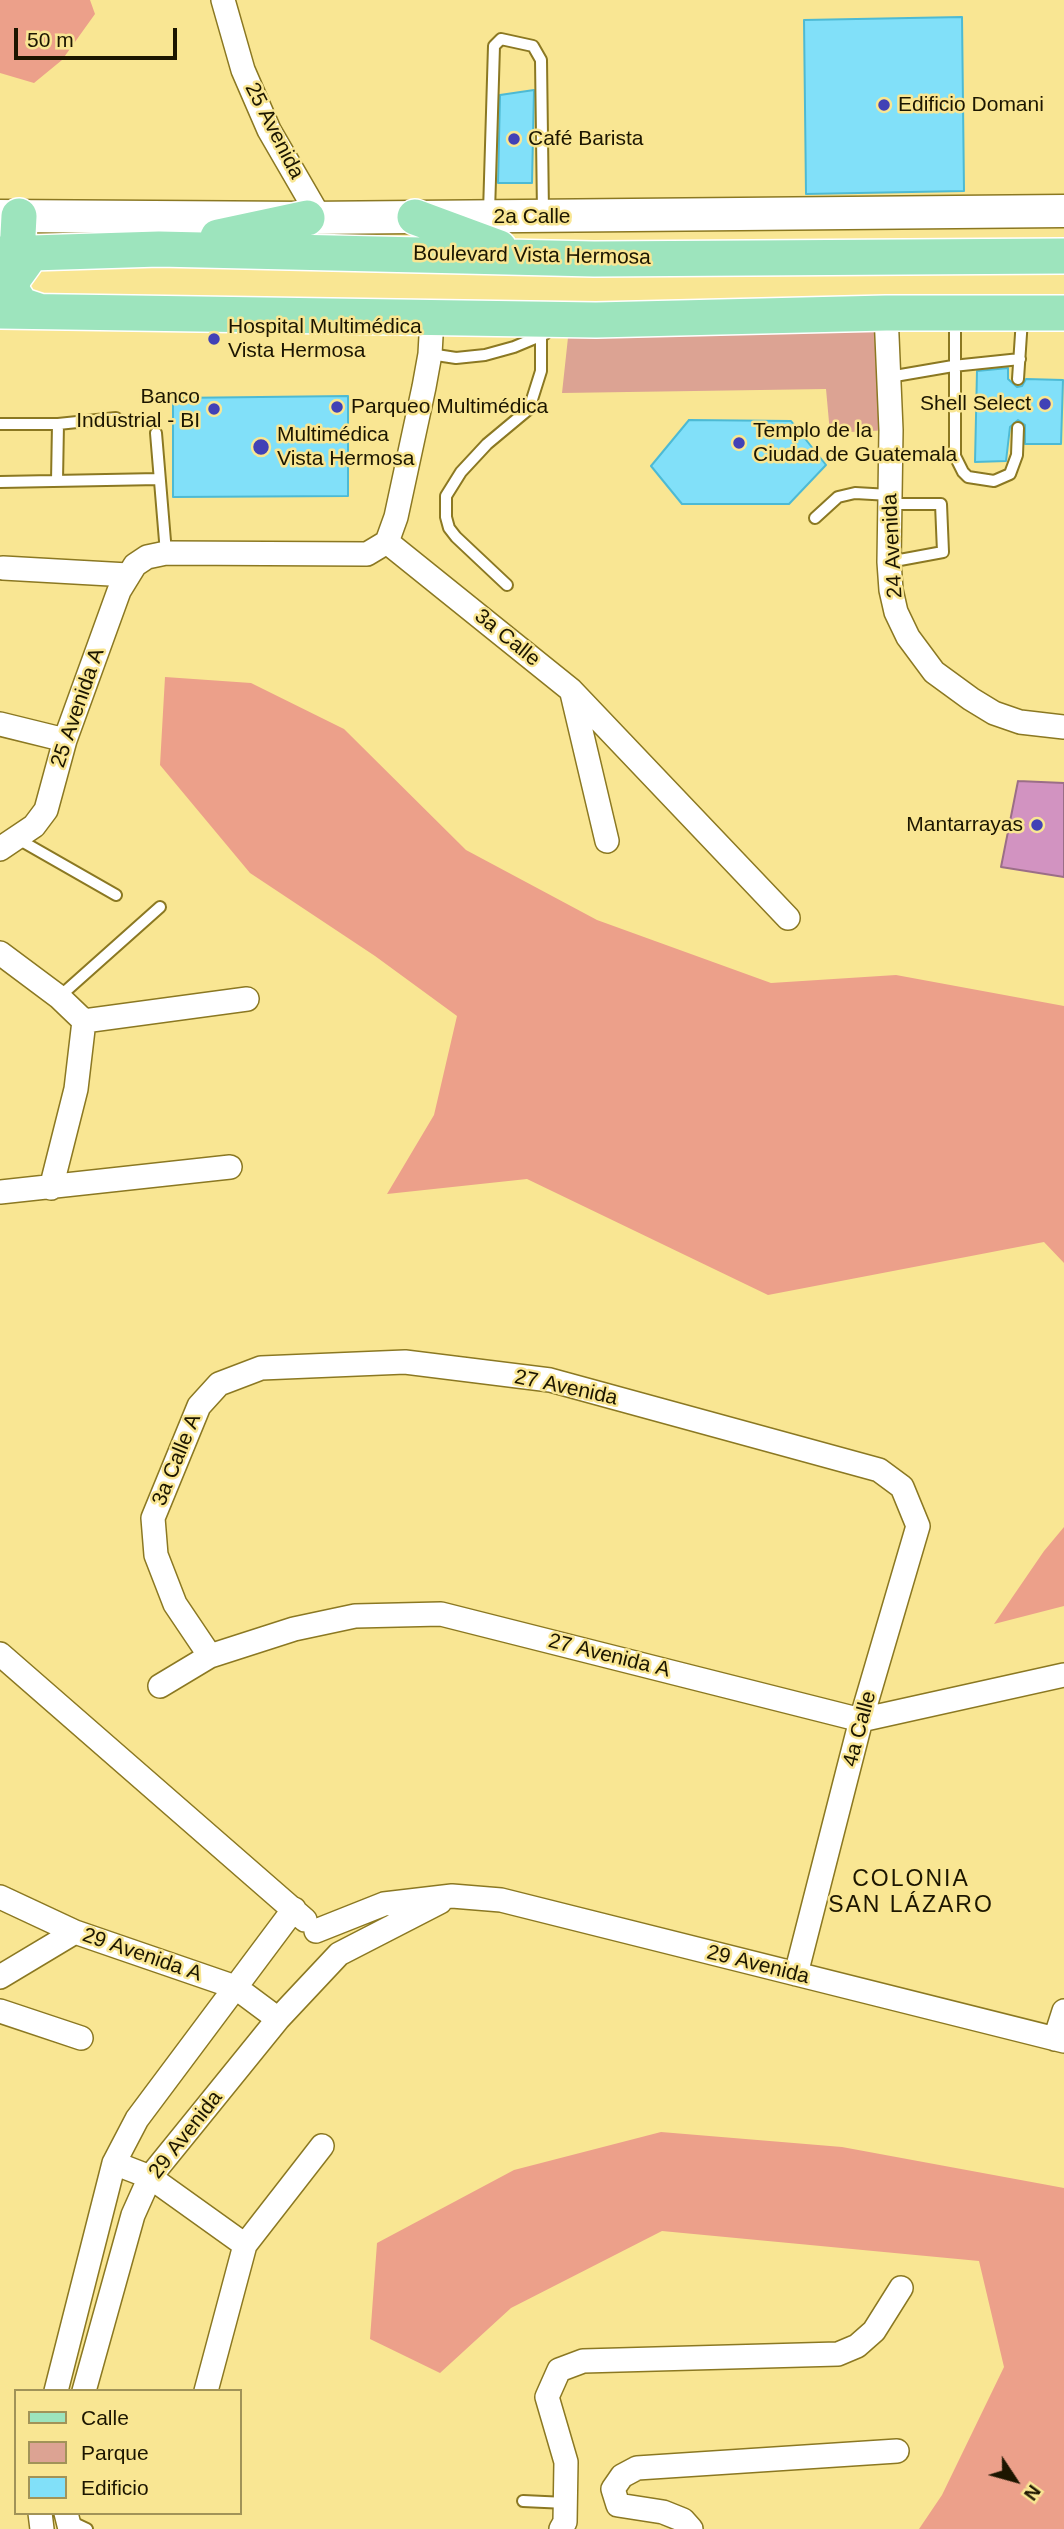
<!DOCTYPE html>
<meta charset="utf-8">
<style>
body{margin:0}
#map{position:relative;width:1064px;height:2529px;overflow:hidden;background:#f9e693;font-family:Arial,sans-serif}
canvas{display:block}
.legend{position:absolute;left:14px;top:2389px;width:228px;height:126px;box-sizing:border-box;background:#f9e693;border:2px solid #a19358;margin:0;padding:9px 12px;list-style:none;font-size:21px;color:#1c1600}
.legend li{display:flex;align-items:center;gap:14px;height:35px}
.legend b{width:35px;border:2px solid #a19358}
.north{position:absolute;left:980px;top:2445px;width:70px;height:70px;-webkit-text-stroke:5px #f9e693;paint-order:stroke;rotate:126deg;font-size:19px;font-weight:700;line-height:28px;text-align:center;color:#1c1600}
.north::after{content:'';display:block;margin:auto;width:24px;height:32px;background:#1c1600;clip-path:polygon(50% 0,100% 100%,50% 72%,0 100%)}
.scale{position:absolute;left:14px;top:28px;width:163px;height:32px;box-sizing:border-box;border:4px solid #1c1600;border-top:0;padding-left:9px;font-size:21px;line-height:24px;white-space:nowrap;color:#1c1600;-webkit-text-stroke:5px #f9e693;paint-order:stroke}
</style>
<div id="map">
<canvas width="1064" height="2529"></canvas>
<ul class="legend">
<li><b style="height:9px;background:#9de4bd"></b>Calle</li>
<li><b style="height:19px;background:#dca393"></b>Parque</li>
<li><b style="height:19px;background:#81e0f9"></b>Edificio</li>
</ul>
<div class="north">N</div>
<div class="scale">50 m</div>
</div>
<script>
const ctx = document.querySelector('canvas').getContext('2d');
ctx.lineJoin = 'round';
function fill(path, color) { ctx.fillStyle = color; ctx.fill(path, 'evenodd'); }
const poly = rows => new Path2D(rows.map(r => 'M' + r).join(''));
function strokePath(path, color, width, dash) { ctx.strokeStyle = color; ctx.lineWidth = width; ctx.lineCap = dash ? 'butt' : 'round'; ctx.setLineDash(dash || []); ctx.stroke(path); }
function drawText(font, color, halo, rows, align = 'center') {
  ctx.font = font + ' Arial,sans-serif'; ctx.lineWidth = 5; ctx.setLineDash([]); ctx.textBaseline = 'middle'; ctx.strokeStyle = halo; ctx.fillStyle = color; for (const [text, x, y, turn = 0] of rows) {
    ctx.save(); ctx.translate(x, y); ctx.rotate((+turn || 0) * Math.PI / 180); ctx.textAlign = isNaN(turn) ? turn : align; if (halo) ctx.strokeText(text, 0, 0); ctx.fillText(text, 0, 0); ctx.restore();
  }
}
fill(poly([
 [886,313,891,430,830,433,826,389,562,393,570,319]
]), '#dca393');
fill(poly([
 [0,0,90,0,95,14,62,60,34,83,0,73],
 [165,677,251,683,344,729,466,850,597,920,771,983,896,975,1064,1006,1064,1263,1044,1242,768,1295,527,1179,387,1194,434,1115,457,1016,375,956,250,873,160,765],
 [1064,1527,1064,1606,994,1624,1044,1551],
 [661,2132,842,2147,1064,2188,1064,2529,919,2529,942,2495,1004,2367,979,2261,662,2231,511,2308,440,2373,370,2339,377,2243,514,2170]
]), '#eca08a');
const water = poly([
 [1018,781,1064,783,1064,877,1001,867,1018,781]
]);
fill(water, '#d293c1');
strokePath(water, '#9b6e87', 2);
const building = poly([
 [962,17,964,191,806,194,804,20,962,17],
 [534,90,532,183,498,183,500,95,534,90],
 [1008,368,1008,379,1017,387,1022,386,1026,379,1063,380,1061,444,1025,444,1025,425,1018,420,1010,427,1006,461,975,462,977,371,1008,368],
 [348,396,348,496,173,497,173,398,348,396],
 [689,420,791,421,826,465,789,504,682,504,651,466,689,420]
]);
fill(building, '#81e0f9');
strokePath(building, '#4dbad4', 2);
const lane = poly([
 [489,212,494,46,501,39,533,46,541,60,543,213],
 [955,317,955,456,963,472,968,477,994,481,1010,474,1017,455,1018,428],
 [430,354,456,358,485,355,514,347,545,334],
 [889,377,953,366,1020,359],
 [1018,379,1022,319],
 [0,424,58,424],
 [156,433,166,553],
 [57,481,58,424,116,418],
 [0,482,159,479],
 [815,518,838,497,855,493,890,495],
 [889,562,943,552,941,504,890,504],
 [507,585,456,537,449,528,446,517,446,496,461,472,487,444,529,409,541,371,541,336],
 [18,839,116,895],
 [59,997,160,907],
 [523,2501,566,2503],
 [70,2521,87,2529]
]);
const street = poly([
 [223,0,243,70,269,130,320,218],
 [886,313,891,430,889,562,891,590,896,612,908,637,934,672,971,699,994,713,1020,722,1064,727],
 [387,542,571,690,788,918],
 [387,542,396,517,424,387,430,354,432,318],
 [3,568,128,575],
 [572,693,607,841],
 [0,724,65,740],
 [0,849,34,826,46,810,65,740,119,591,135,565,147,557,166,553,367,554,387,542],
 [0,953,59,997,84,1021,247,999],
 [51,1188,76,1089,84,1021],
 [0,1192,230,1167],
 [0,1654,305,1920],
 [210,1656,175,1604,156,1555,153,1518,199,1406,219,1384,261,1368,405,1362,550,1380,879,1470,902,1487,918,1526,861,1720,796,1974],
 [160,1686,210,1656,294,1629,355,1616,441,1614,861,1720,1064,1675],
 [0,1897,75,1932,235,1987,278,2019],
 [316,1931,384,1904,452,1896,501,1900,1064,2041],
 [0,1977,75,1932],
 [0,2011,81,2038],
 [1055,2039,1064,2011],
 [114,2163,150,2177,245,2245],
 [56,2391,114,2163,137,2119,294,1909],
 [84,2391,133,2215,150,2177,278,2019,339,1954,440,1902],
 [206,2391,245,2245,322,2146],
 [40,2513,42,2529],
 [66,2513,70,2529],
 [561,2529,565,2522,566,2462,547,2397,559,2370,583,2361,838,2354,857,2346,874,2331,901,2288],
 [691,2529,683,2520,663,2512,618,2505,613,2489,622,2476,637,2468,897,2451]
]);
const secondary = poly([
 [0,216,307,218,1064,211]
]);
const primary = poly([
 [415,217,499,248],
 [218,237,307,218],
 [0,254,159,249,594,259,1064,256],
 [17,254,19,216],
 [31,254,13,279,12,291,21,305,39,311],
 [0,311,596,320,886,313,1064,313]
]);
strokePath(lane, '#8b7822', 14);
strokePath(street, '#8b7822', 26);
strokePath(secondary, '#8b7822', 35);
strokePath(primary, '#fff', 38);
strokePath(lane, '#fff', 10);
strokePath(street, '#fff', 23);
strokePath(secondary, '#fff', 32);
strokePath(primary, '#9de4bd', 35);
for (const [x, y, r, color] of [
 [884,105,7,"#4141b6"],
 [514,139,7,"#4141b6"],
 [214,339,7,"#4141b6"],
 [1045,404,7,"#4141b6"],
 [337,407,7,"#4141b6"],
 [214,409,7,"#4141b6"],
 [739,443,7,"#4141b6"],
 [261,447,9,"#4141b6"],
 [1037,825,7,"#4141b6"]
]) { const dot = new Path2D(); dot.arc(x, y, r, 0, 2 * Math.PI); ctx.fillStyle = color; ctx.fill(dot); strokePath(dot, '#f9e693', 2.5); }
drawText('21px', '#1c1600', '#f9e693', [
 ["Edificio Domani",898,105],
 ["Café Barista",528,139],
 ["Hospital Multimédica",228,327],
 ["Vista Hermosa",228,351],
 ["Banco",200,397,"right"],
 ["Industrial - BI",200,421,"right"],
 ["Shell Select",1031,404,"right"],
 ["Parqueo Multimédica",351,407],
 ["Templo de la",753,431],
 ["Ciudad de Guatemala",753,455],
 ["Multimédica",277,435],
 ["Vista Hermosa",277,459],
 ["Mantarrayas",1023,825,"right"]
], 'left');
drawText('21px', '#1c1600', '#f9e693', [
 ["25 Avenida",274,131,63],
 ["2a Calle",532,217],
 ["Boulevard Vista Hermosa",532,256,1],
 ["24 Avenida",893,546,-93],
 ["3a Calle",507,638,39],
 ["25 Avenida A",78,708,-71],
 ["27 Avenida",566,1388,12],
 ["3a Calle A",177,1460,-68],
 ["27 Avenida A",609,1656,14],
 ["4a Calle",860,1729,-75],
 ["29 Avenida A",142,1955,19],
 ["29 Avenida",758,1965,14],
 ["29 Avenida",186,2135,-52]
]);
ctx.letterSpacing = '2px';
drawText('23px', '#1c1600', '#f9e693', [
 ["COLONIA",911,1880],
 ["SAN LÁZARO",911,1906]
]);
ctx.letterSpacing = '0px';
</script>
